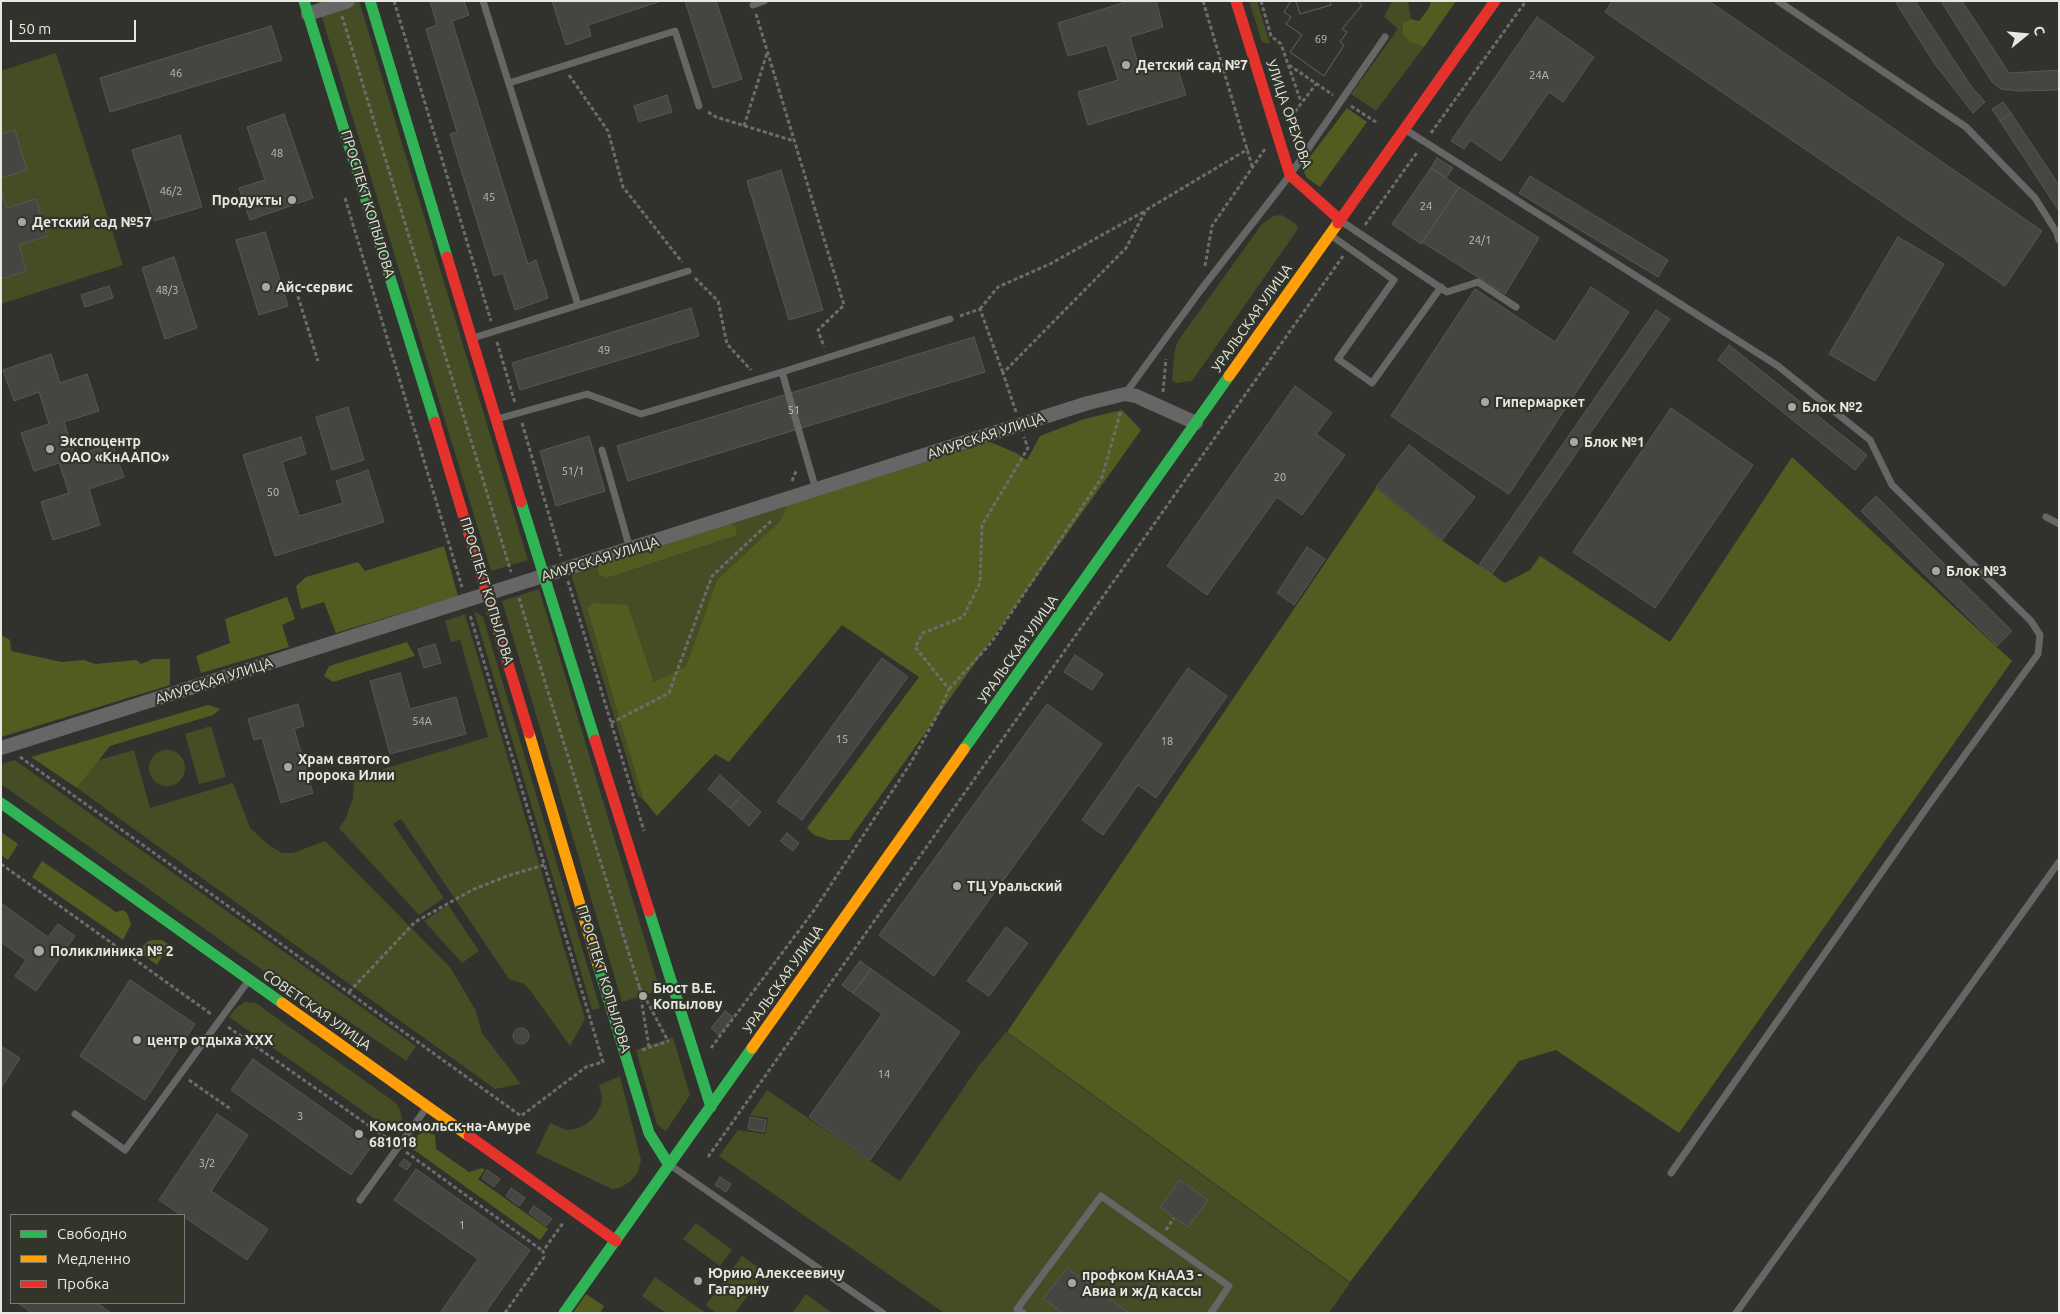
<!DOCTYPE html>
<meta charset="utf-8">
<style>
body{margin:0}
#map{position:relative;width:2060px;height:1314px;overflow:hidden;background:#31322d;font-family:Ubuntu,sans-serif}
canvas{display:block}
.frame{position:absolute;inset:0;border:2px solid #e6e8e1;pointer-events:none}
.legend{position:absolute;left:10px;top:1214px;width:175px;height:90px;box-sizing:border-box;background:#32352a;border:1px solid #7a7d73;margin:0;padding:6px 9px;list-style:none;font-size:15px;color:#e6e8e1}
.legend li{display:flex;align-items:center;gap:10px;height:25px}
.legend b{width:25px;border:1px solid #7a7d73}
.north{position:absolute;left:2000px;top:10px;width:50px;height:50px;-webkit-text-stroke:4px #32352a;paint-order:stroke;rotate:73deg;font-size:14px;font-weight:700;line-height:20px;text-align:center;color:#e6e8e1}
.north::after{content:'';display:block;margin:auto;width:18px;height:22px;background:#e6e8e1;clip-path:polygon(50% 0,100% 100%,50% 72%,0 100%)}
.scale{position:absolute;left:10px;top:20px;width:126px;height:22px;box-sizing:border-box;border:2px solid #e6e8e1;border-top:0;padding-left:6px;font-size:15px;line-height:18px;white-space:nowrap;color:#e6e8e1;-webkit-text-stroke:4px #32352a;paint-order:stroke}
</style>
<div id="map">
<canvas width="2060" height="1314"></canvas>
<div class="frame"></div>
<ul class="legend">
<li><b style="height:6px;background:#30b455"></b>Свободно</li>
<li><b style="height:6px;background:#ff9f0a"></b>Медленно</li>
<li><b style="height:6px;background:#e5322d"></b>Пробка</li>
</ul>
<div class="north">С</div>
<div class="scale">50 m</div>
</div>
<script>
const ctx = document.querySelector('canvas').getContext('2d');
ctx.lineJoin = 'round';
function fill(path, color) { ctx.fillStyle = color; ctx.fill(path, 'evenodd'); }
const poly = rows => new Path2D(rows.map(r => 'M' + r).join(''));
function strokePath(path, color, width, dash) { ctx.strokeStyle = color; ctx.lineWidth = width; ctx.lineCap = dash ? 'butt' : 'round'; ctx.setLineDash(dash || []); ctx.stroke(path); }
function drawText(font, color, halo, rows, align = 'center') {
  ctx.font = font + ' Ubuntu,sans-serif'; ctx.lineWidth = 4.5; ctx.setLineDash([]); ctx.textBaseline = 'middle'; ctx.strokeStyle = halo; ctx.fillStyle = color; for (const [text, x, y, turn = 0] of rows) {
    ctx.save(); ctx.translate(x, y); ctx.rotate((+turn || 0) * Math.PI / 180); ctx.textAlign = isNaN(turn) ? turn : align; if (halo) ctx.strokeText(text, 0, 0); ctx.fillText(text, 0, 0); ctx.restore();
  }
}
fill(poly([
 [317,1,359,1,528,560,491,571],
 [1249,1,1257,1,1270,44,1262,42],
 [1392,1,1408,1,1411,19,1403,22,1410,41,1424,47,1376,111,1351,94,1398,29,1384,17],
 [56,53,123,265,1,304,1,71],
 [1281,215,1296,224,1298,229,1192,381,1176,383,1172,380,1175,349,1178,341,1262,224,1273,216],
 [787,505,780,521,717,580,686,666,654,682,628,605,587,608,643,799,638,796,571,574,603,563,597,568,599,575,607,578,735,536,729,523],
 [539,589,660,990,622,1002,502,601],
 [474,611,483,617,600,1008,592,1010],
 [465,614,585,1019,570,1046,530,990,524,984,509,979,401,819,393,824,444,898,419,915,339,828,346,818,353,798,354,778,488,737,460,640,451,642,445,621],
 [211,726,226,777,199,784,185,734],
 [134,750,150,808,233,783,250,828,270,846,282,853,293,853,325,841,450,967,475,1009,482,1033,521,1084,495,1089,77,788,99,760],
 '149 768a18 18 0 1 1 36 0a18 18 0 1 1-36 0Z',
 [15,760,416,1046,406,1061,334,1011,306,1001,1,784,1,764],
 [448,905,479,951,462,963,424,921],
 [245,1002,256,1003,396,1103,400,1110,402,1119,393,1132,229,1017,236,1008],
 [1006,1032,1350,1283,1329,1313,944,1313,719,1156,738,1130,765,1134,768,1118,750,1115,767,1090,900,1181,978,1067],
 [673,1037,690,1095,666,1131,657,1125,636,1050],
 [620,1076,641,1160,638,1172,630,1182,619,1188,612,1189,536,1153,550,1123,566,1130,575,1129,585,1125,594,1117,601,1105,602,1097,599,1085],
 [696,1223,732,1250,720,1266,683,1239],
 [742,1256,765,1272,735,1313,716,1313,706,1305],
 [655,1277,706,1313,666,1313,642,1296],
 [806,1294,832,1313,792,1313]
]), '#454d24');
fill(poly([
 [1431,1,1456,1,1424,47,1410,42,1403,34,1403,22,1411,19,1419,21,1429,8],
 [1347,108,1367,122,1320,187,1307,178,1304,172,1306,162],
 [1122,410,1141,430,849,840,829,840,814,835,807,828,919,677,842,625,729,762,715,754,657,816,643,799,587,608,593,603,628,605,654,682,686,666,717,580,780,521,787,505,990,442,1016,453,1027,460,1040,436,1084,419],
 [1792,457,2012,661,1679,1133,1556,1050,1519,1061,1350,1282,1007,1032,1376,488,1441,540,1505,583,1530,570,1540,556,1670,642],
 [729,523,737,528,735,536,607,578,599,575,597,568,603,563],
 [444,546,458,596,336,633,324,602,301,609,296,586,306,577,358,562,365,571],
 [287,597,295,619,282,625,289,647,201,673,196,656,230,643,225,619],
 [1,635,10,640,11,651,62,662,84,660,95,664,136,660,141,664,153,659,170,659,170,685,1,737],
 [407,642,415,656,333,682,324,676,329,666],
 [208,705,220,709,213,715,110,746,77,788,31,757],
 [1,832,18,844,8,860,1,855],
 [42,861,116,912,123,910,127,913,131,924,123,940,32,877],
 [156,940,162,940,169,945,157,965,138,951,148,941],
 [425,1132,435,1135,436,1149,469,1172,482,1168,485,1170,478,1179,548,1229,540,1240,410,1147,418,1135],
 [586,1294,604,1306,600,1313,573,1313]
]), '#525c21');
const building = poly([
 [430,1,464,1,469,15,452,21,528,264,536,260,548,298,515,310,503,273,494,276,450,134,457,132,426,29,437,25,430,1],
 [552,1,661,1,588,25,591,36,566,45,552,1],
 [685,1,716,1,742,79,713,88,685,1],
 [1129,1,1156,1,1163,27,1130,37,1140,70,1175,60,1186,95,1088,125,1078,92,1118,80,1107,45,1068,56,1058,23,1129,1],
 [1291,1,1357,1,1362,5,1342,29,1347,32,1340,42,1344,45,1324,76,1290,52,1302,35,1286,24,1291,17,1284,12,1291,1],
 [1291,1,1296,1,1300,14,1331,5,1330,1,1357,1,1362,5,1342,29,1347,32,1340,42,1344,45,1324,76,1290,52,1302,35,1286,24,1291,17,1284,12,1291,1],
 [1296,1,1330,1,1331,5,1300,14,1296,1],
 [1612,1,1709,1,2042,231,2005,286,1605,12,1612,1],
 [1895,1,1915,1,1971,86,1985,102,1973,113,1934,63,1895,1],
 [1941,1,1962,1,2009,73,2059,70,2059,90,2019,91,2001,89,1992,82,1941,1],
 [1537,17,1594,57,1563,102,1549,92,1501,161,1470,140,1464,149,1451,141,1537,17],
 [271,26,282,60,110,112,100,78,271,26],
 [667,95,672,112,639,122,634,106,667,95],
 [2003,102,2011,113,2000,121,1992,109,2003,102],
 [2011,113,2059,185,2059,211,2000,121,2011,113],
 [284,114,313,198,250,220,239,188,265,180,247,127,284,114],
 [15,130,27,170,1,178,1,134,15,130],
 [180,135,202,207,154,221,132,150,180,135],
 [1437,158,1453,168,1446,178,1431,168,1437,158],
 [1431,168,1459,187,1421,244,1392,224,1431,168],
 [781,170,823,310,789,320,747,181,781,170],
 [1530,176,1668,260,1658,277,1519,193,1530,176],
 [1459,187,1539,238,1505,294,1422,242,1459,187],
 [1,190,7,208,36,199,47,236,19,245,26,271,1,279,1,190],
 [265,232,288,306,259,315,236,240,265,232],
 [1898,237,1944,264,1875,381,1829,354,1898,237],
 [174,257,197,328,165,339,142,268,174,257],
 [109,286,113,298,85,307,81,295,109,286],
 [1591,287,1629,312,1509,494,1391,416,1475,289,1555,342,1591,287],
 [691,308,699,336,520,390,512,363,691,308],
 [1656,310,1670,319,1492,574,1479,565,1656,310],
 [974,337,985,372,628,481,617,446,974,337],
 [1729,345,1867,455,1855,470,1718,360,1729,345],
 [51,354,60,383,87,374,99,411,64,422,75,456,112,443,124,477,89,489,100,525,53,540,41,502,69,493,59,463,34,471,21,433,49,424,39,392,14,401,3,370,51,354],
 [1295,386,1332,413,1316,434,1345,455,1302,515,1277,497,1207,595,1167,566,1295,386],
 [348,407,364,460,332,470,316,417,348,407],
 [1671,408,1753,465,1655,608,1573,552,1671,408],
 [589,436,605,491,556,506,540,451,589,436],
 [301,437,306,454,282,462,299,516,343,503,336,481,368,470,384,522,275,556,243,455,301,437],
 [1409,445,1475,497,1442,540,1376,487,1409,445],
 [1876,496,2012,631,1997,646,1861,511,1876,496],
 [1307,547,1325,559,1294,605,1277,593,1307,547],
 [435,644,441,663,424,668,418,649,435,644],
 [1075,655,1103,674,1092,690,1064,672,1075,655],
 [882,658,908,677,802,820,777,802,882,658],
 [1188,668,1227,696,1156,798,1138,785,1103,835,1082,820,1188,668],
 [400,673,410,709,456,697,466,734,390,754,370,681,400,673],
 [298,704,304,726,294,729,313,793,281,803,262,738,254,740,248,719,298,704],
 [1047,704,1102,744,934,976,879,935,1047,704],
 [720,775,742,795,730,808,708,789,720,775],
 [742,795,761,812,749,826,730,808,742,795],
 [787,833,799,843,793,851,780,841,787,833],
 [1,903,48,937,58,924,75,936,36,991,15,976,26,960,1,942,1,903],
 [1006,927,1028,943,989,996,967,981,1006,927],
 [860,961,871,969,853,993,842,985,860,961],
 [871,969,960,1032,870,1160,809,1117,882,1014,853,993,871,969],
 [130,980,195,1024,145,1100,80,1056,130,980],
 [725,1011,733,1017,719,1035,711,1028,725,1011],
 '513 1036a8 8 0 1 1 16 0a8 8 0 1 1-16 0Z',
 [1,1046,20,1058,1,1088,1,1046],
 [253,1059,373,1144,351,1175,231,1090,253,1059],
 [217,1114,248,1135,211,1191,268,1229,247,1260,184,1217,184,1215,181,1215,159,1200,217,1114],
 [750,1117,766,1120,764,1132,748,1129,750,1117],
 [404,1159,411,1164,407,1170,399,1165,404,1159],
 [416,1169,530,1250,485,1313,440,1313,478,1259,394,1200,416,1169],
 [487,1170,500,1179,494,1187,482,1178,487,1170],
 [720,1177,731,1184,726,1192,715,1185,720,1177],
 [1180,1180,1208,1200,1188,1227,1160,1207,1180,1180],
 [511,1188,525,1198,519,1206,506,1196,511,1188],
 [534,1206,552,1219,546,1226,529,1213,534,1206],
 [1067,1268,1129,1313,1063,1313,1043,1299,1067,1268],
 [18,1303,97,1303,111,1313,32,1313,18,1303]
]);
fill(building, '#454642');
strokePath(building, '#575852', 1);
strokePath(poly([
 [394,1,491,321],
 [1203,1,1252,166],
 [1261,1,1271,36,1281,44,1301,102],
 [756,14,844,305,818,330,824,347],
 [342,16,511,572],
 [1289,65,1333,95],
 [569,75,608,131,623,187,682,262],
 [1351,106,1376,122],
 [708,112,716,117,794,141],
 [1291,117,1316,84],
 [744,126,767,53],
 [1431,133,1526,1],
 [345,198,462,587],
 [1365,225,1418,151],
 [1205,266,1212,226,1265,149],
 [695,278,718,301,727,344,751,370],
 [296,290,318,361],
 [980,309,998,287,1050,264,1145,211],
 [960,316,980,309,1003,373],
 [497,342,515,403],
 [1163,392,1166,359],
 [1016,412,1003,373,1126,248,1146,210,1248,149],
 [522,423,561,556],
 [792,481,797,469],
 [568,581,644,831],
 [519,598,639,986],
 [949,689,991,643,1102,477,1121,410],
 [611,723,669,693,712,576,772,520],
 [20,757,521,1116,586,1067,603,1062,470,615],
 [1,864,211,1014],
 [349,992,415,922,472,890,507,876,544,865],
 [228,1027,391,1141],
 [649,1047,639,986,668,1041],
 [711,1048,815,909,910,764,939,712,949,689,915,647,923,633,963,617,980,583,982,525,1028,448,1024,437],
 [642,1050,669,1041],
 [189,1080,232,1110],
 [406,1152,543,1251],
 [708,1157,1343,256],
 [1166,1230,1174,1218],
 [505,1313,544,1257,543,1251,563,1223]
]), '#6c6d6b', 3, [4, 2.5]);
strokePath(poly([
 [483,1,578,305],
 [1778,1,1966,127,2035,198,2057,233,2059,240],
 [753,5,764,1],
 [509,83,675,31,699,106],
 [1406,130,1778,366,1870,440,1892,485,2031,621,2040,635,2038,654,1930,803,1671,1173],
 [1341,221,1447,292,1478,282,1516,307],
 [1329,234,1394,280,1338,359,1372,383,1441,287],
 [473,338,688,271],
 [782,372,816,490],
 [1125,394,1200,291,1290,175,1385,37],
 [497,419,587,394,641,414,782,372,950,319],
 [602,450,630,549],
 [2046,517,2059,524],
 [75,1114,125,1150,249,980],
 [670,1165,883,1313],
 [360,1200,427,1107],
 [1023,1313,1017,1309,1101,1196,1229,1286,1211,1313],
 [1736,1313,2059,862]
]), '#666', 7);
strokePath(poly([
 [308,14,348,1],
 [1,748,1088,403,1125,394,1136,396,1196,423]
]), '#666', 14);
strokePath(poly([
 [304,1,435,422],
 [370,1,447,257],
 [521,502,595,740],
 [964,749,1229,376],
 [1,803,282,1003],
 [649,911,711,1107],
 [598,965,649,1133,669,1165],
 [564,1313,752,1048]
]), '#30b455', 11);
strokePath(poly([
 [1229,376,1338,223],
 [529,733,598,965],
 [282,1003,469,1136],
 [752,1048,964,749]
]), '#ff9f0a', 11);
strokePath(poly([
 [1236,1,1290,175,1339,219],
 [1338,223,1495,1],
 [447,257,521,502],
 [435,422,529,733],
 [595,740,649,911],
 [469,1136,616,1241]
]), '#e5322d', 11);
for (const [x, y, r, color] of [
 [1126,65,5,"#a7a8a2"],
 [292,200,5,"#a7a8a2"],
 [22,222,5,"#a7a8a2"],
 [266,287,5,"#a7a8a2"],
 [1485,402,5,"#a7a8a2"],
 [1792,407,5,"#a7a8a2"],
 [1574,442,5,"#a7a8a2"],
 [50,449,5,"#a7a8a2"],
 [1936,571,5,"#a7a8a2"],
 [288,767,5,"#a7a8a2"],
 [957,886,5,"#a7a8a2"],
 [39,951,6,"#a7a8a2"],
 [643,996,5,"#a7a8a2"],
 [137,1040,5,"#a7a8a2"],
 [359,1134,5,"#a7a8a2"],
 [698,1281,5,"#a7a8a2"],
 [1072,1283,5,"#a7a8a2"]
]) { const dot = new Path2D(); dot.arc(x, y, r, 0, 2 * Math.PI); ctx.fillStyle = color; ctx.fill(dot); strokePath(dot, '#32352a', 2); }
drawText('11px', '#bec0b9', null, [
 ["69",1321,39],
 ["46",176,73],
 ["24А",1539,75],
 ["48",277,153],
 ["46/2",171,191],
 ["45",489,197],
 ["24",1426,206],
 ["24/1",1480,240],
 ["48/3",167,290],
 ["49",604,350],
 ["51",794,410],
 ["51/1",573,471],
 ["20",1280,477],
 ["50",273,492],
 ["54А",422,721],
 ["15",842,739],
 ["18",1167,741],
 ["14",884,1074],
 ["3",300,1116],
 ["3/2",207,1163],
 ["1",462,1225]
]);
drawText('bold 14px', '#e6e8e1', '#32352a', [
 ["Детский сад №7",1136,65],
 ["Продукты",282,200,"right"],
 ["Детский сад №57",32,222],
 ["Айс-сервис",276,287],
 ["Гипермаркет",1495,402],
 ["Блок №2",1802,407],
 ["Экспоцентр",60,441],
 ["ОАО «КнААПО»",60,457],
 ["Блок №1",1584,442],
 ["Блок №3",1946,571],
 ["Храм святого",298,759],
 ["пророка Илии",298,775],
 ["ТЦ Уральский",967,886],
 ["Поликлиника № 2",50,951],
 ["Бюст В.Е.",653,988],
 ["Копылову",653,1004],
 ["центр отдыха ХХХ",147,1040],
 ["Комсомольск-на-Амуре",369,1126],
 ["681018",369,1142],
 ["Юрию Алексеевичу",708,1273],
 ["Гагарину",708,1289],
 ["профком КнААЗ -",1082,1275],
 ["Авиа и ж/д кассы",1082,1291]
], 'left');
drawText('14px', '#e6e8e1', '#32352a', [
 ["УЛИЦА ОРЕХОВА",1289,114,71],
 ["ПРОСПЕКТ КОПЫЛОВА",368,204,73],
 ["УРАЛЬСКАЯ УЛИЦА",1252,318,-55],
 ["АМУРСКАЯ УЛИЦА",986,436,-18],
 ["АМУРСКАЯ УЛИЦА",600,559,-17],
 ["ПРОСПЕКТ КОПЫЛОВА",487,591,73],
 ["УРАЛЬСКАЯ УЛИЦА",1018,649,-55],
 ["АМУРСКАЯ УЛИЦА",214,681,-18],
 ["ПРОСПЕКТ КОПЫЛОВА",604,979,73],
 ["УРАЛЬСКАЯ УЛИЦА",783,979,-55],
 ["СОВЕТСКАЯ УЛИЦА",317,1010,35]
]);
</script>
